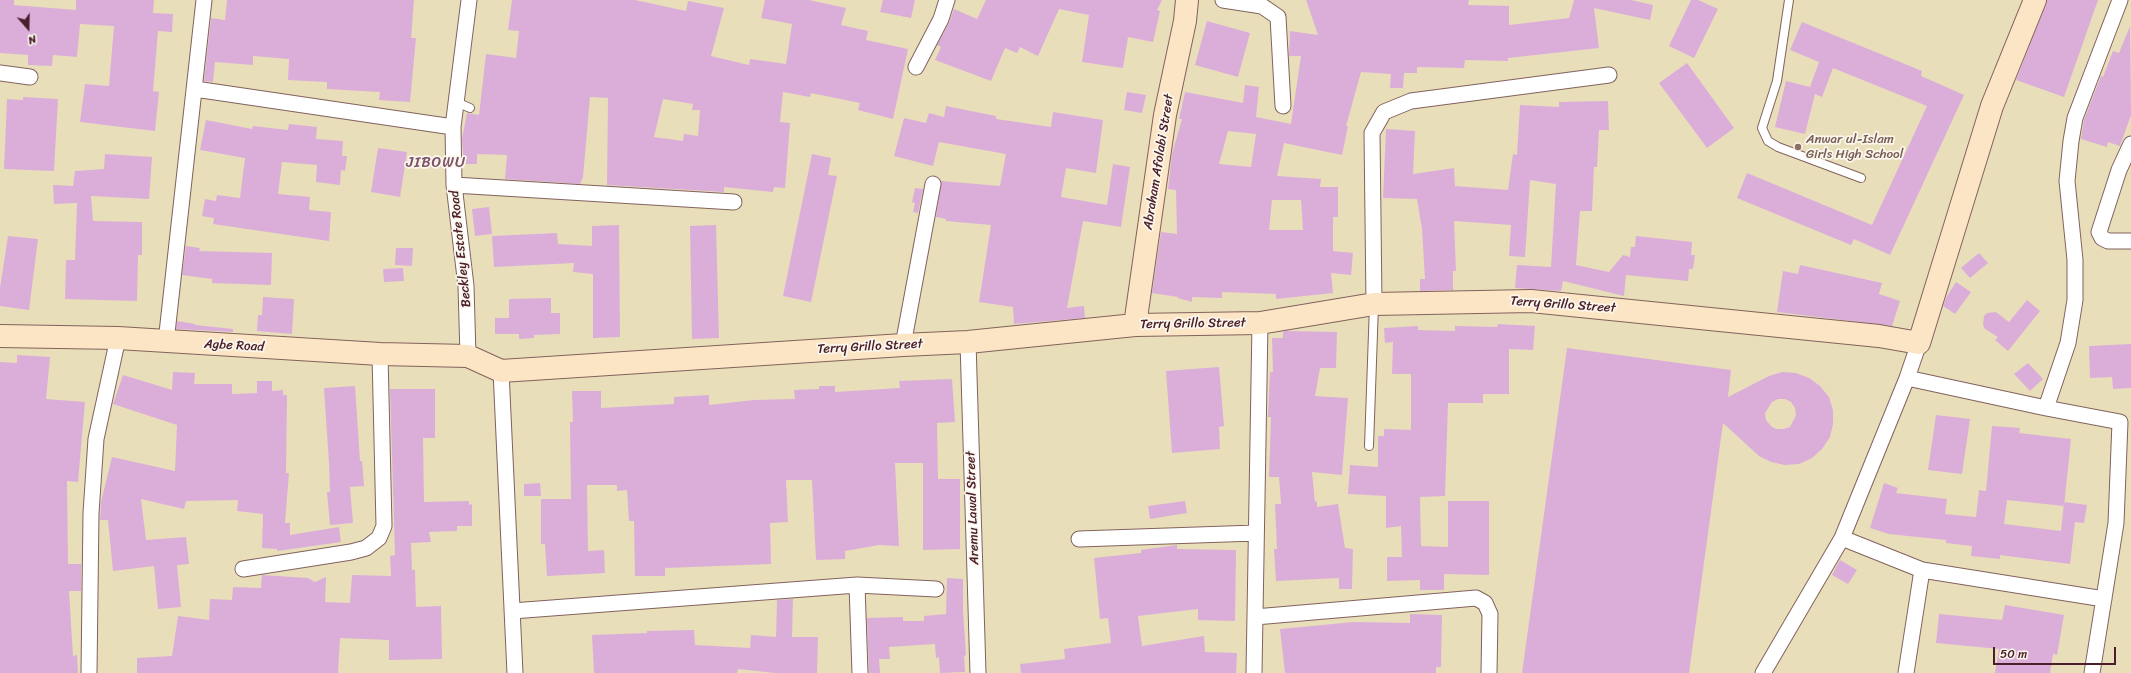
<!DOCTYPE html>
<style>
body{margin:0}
#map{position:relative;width:2131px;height:673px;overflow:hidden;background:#e9deba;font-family:Sriracha,sans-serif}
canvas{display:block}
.north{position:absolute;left:8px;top:8px;width:40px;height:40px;-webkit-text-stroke:3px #fbf7ec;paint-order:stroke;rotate:160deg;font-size:11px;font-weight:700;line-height:16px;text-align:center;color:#4a1f2b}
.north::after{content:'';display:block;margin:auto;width:14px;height:18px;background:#4a1f2b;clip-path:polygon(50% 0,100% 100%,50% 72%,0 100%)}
.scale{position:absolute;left:1993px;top:647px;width:123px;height:18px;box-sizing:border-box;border:2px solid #4a1f2b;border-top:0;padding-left:5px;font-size:12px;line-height:14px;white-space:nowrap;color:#4a1f2b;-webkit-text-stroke:3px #fbf7ec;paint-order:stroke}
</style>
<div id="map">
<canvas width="2131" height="673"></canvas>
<div class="north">N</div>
<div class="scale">50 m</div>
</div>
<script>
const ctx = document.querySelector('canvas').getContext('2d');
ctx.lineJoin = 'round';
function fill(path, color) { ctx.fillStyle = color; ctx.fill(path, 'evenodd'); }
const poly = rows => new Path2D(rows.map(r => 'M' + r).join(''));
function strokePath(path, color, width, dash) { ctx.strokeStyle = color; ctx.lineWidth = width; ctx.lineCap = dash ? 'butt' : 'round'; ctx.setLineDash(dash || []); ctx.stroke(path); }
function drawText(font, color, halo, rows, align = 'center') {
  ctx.font = font + ' Sriracha,sans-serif'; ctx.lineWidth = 3.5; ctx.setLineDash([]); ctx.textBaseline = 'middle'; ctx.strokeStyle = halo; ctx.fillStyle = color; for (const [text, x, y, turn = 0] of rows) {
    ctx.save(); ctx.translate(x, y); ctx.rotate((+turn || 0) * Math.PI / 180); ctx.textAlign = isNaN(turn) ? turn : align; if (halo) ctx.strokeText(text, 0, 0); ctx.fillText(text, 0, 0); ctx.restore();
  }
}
fill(poly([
 [0,0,14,0,14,5,76,10,76,0,154,0,153,13,173,14,172,32,158,31,153,91,159,92,155,131,80,122,85,84,109,86,114,26,80,24,77,57,53,55,52,66,28,65,28,55,0,53],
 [227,0,414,0,411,38,416,38,410,102,379,100,380,92,327,89,327,82,288,80,289,59,253,56,253,65,215,62,213,82,204,81,211,18,225,20],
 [512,0,635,0,686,11,688,1,724,8,711,56,749,65,750,59,786,64,792,24,761,18,765,0,809,0,846,8,841,25,868,31,866,40,908,49,893,119,858,110,860,103,811,93,810,97,783,92,780,122,790,123,785,188,774,187,773,192,724,187,724,192,607,185,608,98,590,97,583,177,580,184,505,179,507,155,477,154,477,164,464,164,462,139,467,113,479,115,486,54,516,58,519,31,508,30],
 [663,99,693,104,692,110,700,110,698,136,684,134,683,141,654,137],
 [883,0,915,0,911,18,880,12],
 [986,0,1162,0,1157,10,1160,11,1153,42,1128,37,1123,68,1082,62,1089,15,1059,9,1038,56,1020,47,1017,53,1005,48,991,81,935,60,941,47,937,45,949,23,954,9,977,19],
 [1306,0,1469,0,1468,5,1509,6,1509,25,1569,18,1574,0,1631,0,1653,5,1650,20,1594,8,1599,48,1508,58,1508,61,1465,60,1464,68,1417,67,1417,73,1404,73,1403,88,1390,88,1391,74,1361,72,1346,126,1348,126,1342,155,1284,143,1277,176,1321,179,1320,187,1338,187,1338,217,1333,217,1333,251,1353,253,1351,275,1331,273,1333,293,1276,299,1276,294,1222,292,1222,298,1192,297,1192,302,1178,298,1178,297,1152,293,1161,232,1177,234,1176,190,1168,189,1172,154,1182,119,1179,119,1185,92,1243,103,1245,85,1259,87,1256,117,1291,124,1301,56,1289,56,1290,31,1318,35],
 [1228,131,1256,134,1251,167,1219,164],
 [1272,200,1301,200,1303,230,1269,230],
 [1691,0,1698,0,1718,9,1694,58,1669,46],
 [2047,0,2098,0,2064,97,2016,80],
 [1207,21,1250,33,1238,77,1195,65],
 [1802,22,1922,71,1921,76,1964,95,1890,255,1854,239,1851,245,1737,198,1747,173,1872,225,1927,106,1833,68,1822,97,1815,94,1805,134,1775,127,1786,81,1810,87,1819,62,1790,50],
 [2130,26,2131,115,2120,146,2108,142,2107,147,2081,139,2084,120,2101,76,2103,77,2113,51,2119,53],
 [1687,63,1734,128,1707,148,1659,83],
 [1127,92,1146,95,1142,113,1124,110],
 [23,97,58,99,54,171,4,169,7,99,23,100],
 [1608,101,1609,130,1599,130,1597,167,1594,167,1592,211,1580,211,1576,265,1609,272,1623,255,1630,257,1631,247,1635,247,1636,236,1692,242,1691,255,1695,255,1693,269,1689,269,1688,281,1626,275,1624,296,1563,281,1561,291,1515,288,1517,265,1551,267,1556,184,1530,180,1525,257,1509,256,1511,225,1454,221,1456,271,1453,271,1453,290,1420,291,1420,279,1425,279,1422,229,1417,199,1383,198,1386,129,1415,131,1413,174,1454,168,1455,186,1508,190,1513,154,1517,155,1520,105,1559,107,1559,102],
 [946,106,996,116,996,119,1051,127,1053,112,1103,120,1096,173,1066,168,1061,197,1107,205,1113,164,1130,167,1121,227,1083,221,1067,308,1084,306,1085,318,1014,324,1013,307,979,302,991,225,946,221,946,219,936,217,941,181,1000,186,1006,154,939,142,933,166,894,156,904,118,926,123,929,113,944,117],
 [206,120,252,129,253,126,288,130,289,124,317,127,316,139,343,141,342,156,347,156,345,171,341,170,340,185,316,182,317,165,282,162,278,194,310,197,309,210,331,212,329,241,213,224,214,218,202,216,205,199,216,201,217,195,240,198,245,158,200,150],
 [378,148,407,152,400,197,371,192],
 [105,154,152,157,149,199,91,196,93,221,142,222,142,255,138,255,137,301,65,299,66,260,75,260,77,203,54,204,53,185,73,186,75,171,104,169],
 [812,154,831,158,828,175,837,176,811,302,783,296],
 [915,188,923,189,918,213,913,212,915,203,912,202],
 [489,207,492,234,475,236,472,209],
 [619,225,620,337,593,338,593,274,573,272,574,263,494,267,492,236,557,233,558,244,592,246,592,226],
 [716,225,719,338,692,339,690,226],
 [8,236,38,239,29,310,0,306,0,288],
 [186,246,200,248,199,251,272,253,271,285,212,283,212,279,182,275],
 [396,248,413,248,412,266,395,265],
 [1979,253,1988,263,1970,278,1961,268],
 [1800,265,1882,283,1879,294,1900,301,1892,326,1777,312,1783,271,1798,274],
 [403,268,404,281,384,282,383,269],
 [1956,282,1971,292,1955,314,1943,306,1947,296],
 [263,297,294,299,292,334,257,331,258,315,262,315],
 [551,298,551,313,560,313,560,334,534,335,534,338,519,339,519,334,495,334,495,318,509,318,509,299],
 [2027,300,2040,311,2008,351,1995,340,1998,337,1985,329,1983,325,1984,316,1987,313,1996,312,2009,322],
 [177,321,195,324,195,325,233,329,233,332,176,329],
 [1498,324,1535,326,1533,350,1509,349,1509,394,1483,394,1483,403,1448,403,1445,496,1420,497,1421,546,1448,547,1448,501,1489,501,1489,575,1444,574,1444,590,1420,590,1420,580,1387,581,1387,557,1402,557,1401,526,1386,528,1386,496,1348,494,1350,465,1378,467,1378,436,1384,436,1384,429,1411,430,1411,374,1392,374,1393,342,1385,343,1384,328,1418,326,1418,330,1455,331,1455,326,1497,327],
 [1285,331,1337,332,1336,368,1320,368,1315,396,1348,398,1342,475,1312,472,1315,502,1317,501,1317,507,1338,504,1345,548,1353,549,1352,589,1339,589,1339,578,1276,581,1274,549,1277,549,1275,504,1281,504,1279,477,1269,477,1271,417,1268,417,1270,372,1273,372,1272,338,1283,338,1283,332],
 [2131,344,2131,388,2113,389,2112,377,2090,378,2089,346],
 [1567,348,1731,370,1728,397,1769,376,1782,372,1796,373,1809,378,1820,386,1829,397,1833,410,1833,424,1830,437,1822,449,1812,458,1799,464,1785,465,1771,462,1759,456,1723,423,1689,673,1522,673],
 [1778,399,1785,399,1791,402,1795,408,1796,415,1790,427,1783,429,1776,429,1771,426,1766,420,1765,413,1772,402],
 [17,355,50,357,46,399,85,402,78,482,67,481,68,564,81,564,81,591,69,591,73,656,77,655,78,673,0,673,0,362,17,363],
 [2028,363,2043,379,2030,391,2014,374],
 [1219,367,1224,426,1219,427,1220,449,1172,453,1166,371],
 [173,372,195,373,194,384,232,384,232,394,257,393,257,381,272,381,272,391,283,390,283,395,287,395,286,473,289,473,285,523,290,523,290,535,339,527,341,542,277,551,277,549,262,548,263,514,237,511,238,500,186,501,184,509,141,499,146,540,186,537,189,564,177,565,181,607,158,609,154,566,113,571,108,520,100,520,101,502,112,457,175,471,177,425,113,404,123,375,172,390],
 [952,379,955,422,937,423,938,479,960,479,960,549,923,550,923,463,895,463,899,546,879,545,845,551,845,559,816,560,812,480,786,480,788,522,770,523,771,564,665,568,665,576,635,576,634,521,629,521,627,490,617,491,617,485,587,485,588,551,604,550,605,573,547,576,545,544,541,544,541,499,571,499,570,422,573,422,572,391,601,391,601,408,674,404,674,397,709,395,709,405,754,400,795,399,794,390,819,389,819,386,835,386,835,392,900,388,899,381],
 [355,386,360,461,362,461,364,486,350,487,353,523,330,525,327,492,330,492,329,463,324,388],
 [390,389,435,389,435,438,423,438,424,502,469,501,469,505,472,504,472,526,457,526,457,531,429,532,431,542,411,543,412,570,415,570,416,607,441,606,442,659,389,660,389,640,340,638,338,673,137,673,137,658,172,656,178,616,209,620,210,599,232,600,233,587,261,588,262,575,308,578,315,582,326,577,325,602,350,603,352,575,391,576,390,556,395,555],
 [1936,415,1970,419,1962,474,1928,470],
 [1992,426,2020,428,2019,433,2071,439,2064,506,2007,500,2004,524,2061,531,2064,502,2087,505,2084,523,2075,522,2070,564,2000,555,2000,559,1971,556,1972,546,1946,543,1946,540,1889,534,1870,528,1884,483,1898,488,1896,493,1947,499,1945,514,1976,517,1979,490,1986,491],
 [540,483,541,496,524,496,524,484],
 [1185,501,1187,513,1150,519,1148,506],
 [1177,545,1177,549,1236,550,1235,621,1198,620,1198,609,1138,616,1142,646,1204,636,1205,652,1237,653,1236,673,1021,673,1020,664,1065,659,1064,649,1111,643,1108,618,1100,619,1094,558,1141,553,1141,550],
 [1840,560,1857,570,1848,584,1832,575],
 [947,578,963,579,963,610,966,655,964,656,965,672,940,673,939,657,936,658,935,644,889,647,890,659,879,659,880,673,869,673,867,618,903,617,903,621,924,621,924,616,946,614],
 [793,599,792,637,818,637,817,673,775,673,738,669,737,673,594,673,592,635,647,633,647,631,694,630,695,645,750,648,751,635,776,637,777,600],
 [2005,605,2064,615,2057,655,2053,654,2050,673,1995,673,1999,649,1936,643,1939,614,2002,620],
 [1410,614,1442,615,1441,667,1436,667,1436,673,1285,673,1280,629,1354,622,1410,623]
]), '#dbaeda');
const lane = poly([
 [1789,0,1777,81,1762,128,1768,141,1778,147,1861,178],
 [456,102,470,108],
 [1369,446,1374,305]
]);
const street = poly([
 [1223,0,1262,6,1278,17,1283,106],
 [916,67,941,19,947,0],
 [0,73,30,77],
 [195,89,453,127],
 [2131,144,2119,170,2099,232,2102,238,2108,241,2131,241],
 [454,185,734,202],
 [1374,304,1372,133,1384,112,1411,101,1609,75],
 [166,342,204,0],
 [968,342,978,673],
 [903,345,933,184],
 [468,356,466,286,454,185,453,127,469,0],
 [501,371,515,673],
 [1907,378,2046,408,2120,422,2116,523,2092,673],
 [2046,408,2068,343,2075,300,2075,260,2067,181,2071,141,2075,118,2120,0],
 [1842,538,1922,570,2104,599],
 [1079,539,1256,533],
 [243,569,351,552,366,548,379,538,384,526,380,354],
 [857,585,860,673],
 [512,611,857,585,936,589],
 [1255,617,1476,598,1485,603,1490,614,1489,673],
 [89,673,91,513,96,439,118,338],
 [1254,673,1260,323],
 [1763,673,1842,538,1907,378,1919,343],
 [1906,673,1922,570]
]);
const secondary = poly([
 [1135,325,1165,115,1185,21,1187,0],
 [0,336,118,338,380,354,468,356,501,371,903,345,968,342,1135,325,1260,323,1374,304,1531,301,1879,336,1919,343,1992,106,2035,0]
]);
strokePath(lane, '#82625d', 10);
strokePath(street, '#82625d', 17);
strokePath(secondary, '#82625d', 24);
strokePath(lane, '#fff', 8);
strokePath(street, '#fff', 15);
strokePath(secondary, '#fce5c4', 22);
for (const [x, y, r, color] of [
 [1798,147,4,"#8d6e63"]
]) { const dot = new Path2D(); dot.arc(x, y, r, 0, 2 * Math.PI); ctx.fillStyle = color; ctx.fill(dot); strokePath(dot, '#fbf7ec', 1.5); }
drawText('13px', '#785e54', '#fbf7ec', [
 ["Anwar ul-Islam",1806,140],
 ["Girls High School",1806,155]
], 'left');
drawText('13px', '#4a1f2b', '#fbf7ec', [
 ["Abraham Afolabi Street",1159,162,-81],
 ["Beckley Estate Road",461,249,-96],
 ["Terry Grillo Street",1563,305,4],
 ["Terry Grillo Street",1193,324,-1],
 ["Agbe Road",234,346,3],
 ["Terry Grillo Street",870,347,-3],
 ["Aremu Lawal Street",973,508,-92]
]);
ctx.letterSpacing = '1px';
drawText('15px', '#7d5168', '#fbf7ec', [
 ["JIBOWU",436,163]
]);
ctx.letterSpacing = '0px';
</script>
